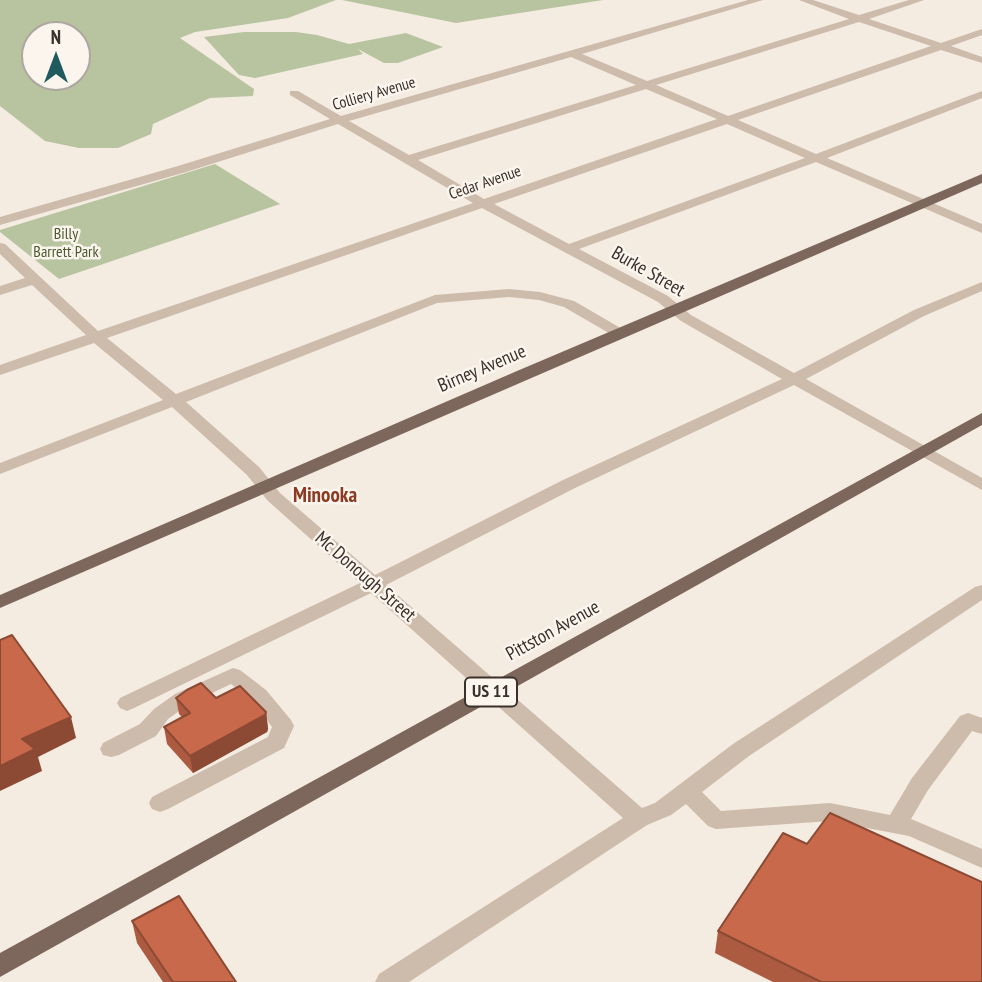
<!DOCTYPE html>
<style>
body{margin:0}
#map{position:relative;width:982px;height:982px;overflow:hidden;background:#f4ebe1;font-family:"PT Sans Narrow",sans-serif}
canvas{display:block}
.north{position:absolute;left:21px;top:21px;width:70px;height:70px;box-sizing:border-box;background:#fbf5ee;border:2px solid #aea6a0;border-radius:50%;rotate:0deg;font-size:19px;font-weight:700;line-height:28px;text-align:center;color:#3b302b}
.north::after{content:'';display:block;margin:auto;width:24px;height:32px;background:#1f5a5e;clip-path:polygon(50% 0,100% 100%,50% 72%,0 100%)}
</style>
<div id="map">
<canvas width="982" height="982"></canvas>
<div class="north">N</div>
</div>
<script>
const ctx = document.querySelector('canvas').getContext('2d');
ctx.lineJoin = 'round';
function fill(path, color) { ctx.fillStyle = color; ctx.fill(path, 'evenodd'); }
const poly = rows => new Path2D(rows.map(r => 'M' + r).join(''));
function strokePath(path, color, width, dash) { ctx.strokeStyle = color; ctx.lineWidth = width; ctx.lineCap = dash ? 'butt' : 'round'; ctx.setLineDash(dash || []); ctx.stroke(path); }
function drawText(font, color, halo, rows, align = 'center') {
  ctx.font = font + ' "PT Sans Narrow",sans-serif'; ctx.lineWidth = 5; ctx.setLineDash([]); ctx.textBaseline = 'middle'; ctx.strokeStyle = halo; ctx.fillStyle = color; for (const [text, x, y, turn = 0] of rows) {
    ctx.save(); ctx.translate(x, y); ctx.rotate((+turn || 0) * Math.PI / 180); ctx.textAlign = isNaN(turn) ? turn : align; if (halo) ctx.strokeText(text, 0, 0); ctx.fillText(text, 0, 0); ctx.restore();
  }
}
fill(poly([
 [0,0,336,0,288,18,195,32,180,38,254,89,253,96,210,98,153,124,151,134,118,148,79,148,45,141,0,106],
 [35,35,77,35,77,77,35,77],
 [342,0,603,0,456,23],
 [244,32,296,32,317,35,349,44,406,33,443,47,398,63,384,63,358,49,363,54,255,78,239,75,204,37],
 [215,164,280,204,59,279,0,232,0,230]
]), '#b8c4a0');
fill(poly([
 [748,0,763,0,582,54,647,81,849,19,799,0,813,0,859,15,909,0,924,0,869,19,941,43,982,29,982,35,951,46,982,57,982,63,941,50,738,120,816,154,982,91,982,98,827,158,982,224,982,233,816,162,579,249,668,296,691,315,794,373,914,310,982,282,982,291,924,316,806,379,982,478,982,490,794,385,575,488,386,585,642,808,655,803,733,744,975,587,982,585,982,600,749,756,702,792,721,811,830,803,890,815,912,778,960,716,968,713,982,718,982,734,972,731,928,790,911,819,982,849,982,868,909,836,830,821,716,829,708,826,686,804,671,815,647,825,409,982,375,982,379,974,623,818,371,593,134,708,127,711,120,708,117,703,120,698,360,583,268,501,247,475,172,407,0,474,0,463,163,400,94,343,0,375,0,365,86,335,32,285,0,295,0,286,25,278,0,254,0,243,5,244,98,331,473,203,338,124,186,172,0,225,0,217,178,166,330,119,290,95,290,91,298,91,341,116,748,0],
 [859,22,931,46,728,116,656,85,859,22],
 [571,57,636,85,409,155,349,121,571,57],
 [646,89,717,119,484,199,418,160,646,89],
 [727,124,805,158,569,244,494,204,727,124],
 [482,208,658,302,681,321,782,379,563,480,375,575,280,493,259,467,186,402,437,303,509,297,539,300,564,307,614,336,624,336,626,333,624,330,574,301,540,292,509,289,435,295,176,394,107,338,482,208],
 [233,668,240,670,266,690,291,720,294,726,284,748,168,809,160,812,152,809,149,803,152,797,268,737,272,727,252,700,231,684,189,704,168,719,156,736,119,755,111,757,103,755,100,749,103,743,140,724,154,709,175,694,233,668]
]), '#cdbbac');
fill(poly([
 [982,174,982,183,0,608,0,595,517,371,982,174],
 [982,413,982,425,0,977,0,953,982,413]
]), '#7d675c');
fill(poly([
 [176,698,216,698,266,712,268,729,267,732,193,773,167,744,164,727,182,717,179,714],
 [132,921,236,982,163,982,137,943],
 [718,931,982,982,773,982,715,953]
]), '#ac5a40');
fill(poly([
 [266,712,268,729,267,732,193,773,190,756],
 [71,717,76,738,38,757,42,771,0,791,0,766,22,739]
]), '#8c4a34');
const building = poly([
 [12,635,71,717,22,739,35,749,0,766,0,640,12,635],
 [201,683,216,698,240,686,266,712,265,715,190,756,164,727,190,713,176,698,187,690,201,683],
 [830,813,982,882,982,982,821,982,718,931,783,833,807,844,830,813],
 [179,896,236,982,173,982,132,921,179,896]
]);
fill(building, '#c8694b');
strokePath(building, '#8c4a34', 2);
drawText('16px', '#3b302b', '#fbf5ee', [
 ["Colliery Avenue",374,94,-16],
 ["Cedar Avenue",485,183,-19]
]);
drawText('16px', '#4a5a2e', '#fbf5ee', [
 ["Billy",66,234],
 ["Barrett Park",66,252]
]);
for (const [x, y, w] of [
 [491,692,52]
]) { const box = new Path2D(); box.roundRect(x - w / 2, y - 14.5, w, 29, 5); ctx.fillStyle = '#fbf5ee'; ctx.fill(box); strokePath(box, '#3b302b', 2); }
drawText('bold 18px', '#3b302b', null, [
 ["US 11",491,692]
]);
drawText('19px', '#3b302b', '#fbf5ee', [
 ["Burke Street",648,272,30],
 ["Birney Avenue",482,369,-23],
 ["Mc Donough Street",365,577,41],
 ["Pittston Avenue",553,631,-29]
]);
drawText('bold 21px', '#8c3b22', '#fbf5ee', [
 ["Minooka",325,496]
]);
</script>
